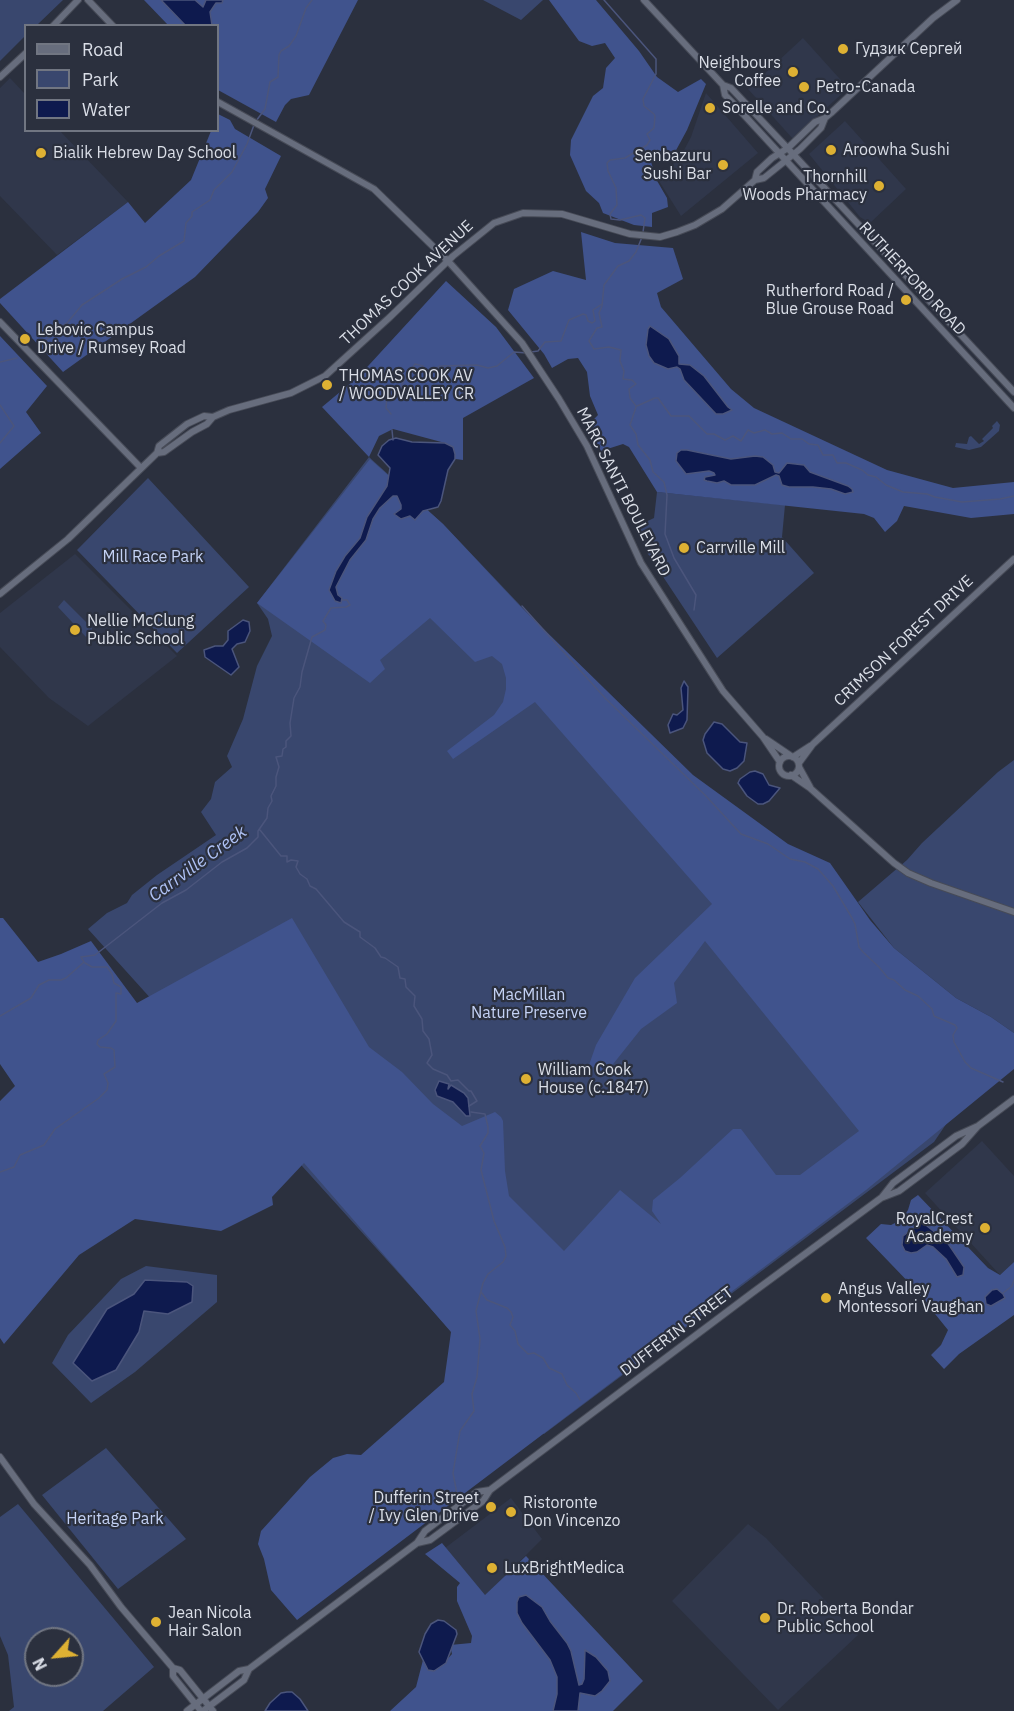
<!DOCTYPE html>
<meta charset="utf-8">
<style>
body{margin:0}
#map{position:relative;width:1014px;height:1711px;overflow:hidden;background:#2b303e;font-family:"IBM Plex Sans",sans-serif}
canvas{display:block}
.legend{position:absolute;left:24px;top:24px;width:195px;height:108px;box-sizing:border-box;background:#2b303e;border:2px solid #717682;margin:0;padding:8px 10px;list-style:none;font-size:18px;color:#dadee7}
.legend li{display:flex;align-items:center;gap:12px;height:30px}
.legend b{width:30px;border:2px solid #717682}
.north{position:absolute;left:24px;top:1627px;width:60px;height:60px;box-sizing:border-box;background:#2b303e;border:2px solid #717682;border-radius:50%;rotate:243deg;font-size:16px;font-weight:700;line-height:24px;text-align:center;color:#dadee7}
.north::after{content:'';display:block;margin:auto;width:21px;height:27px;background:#deb133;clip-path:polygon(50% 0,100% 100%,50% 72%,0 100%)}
</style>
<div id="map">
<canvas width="1014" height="1711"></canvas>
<ul class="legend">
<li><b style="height:8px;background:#676d7d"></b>Road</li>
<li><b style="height:16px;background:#39476e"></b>Park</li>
<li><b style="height:16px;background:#0e1a4e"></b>Water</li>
</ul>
<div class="north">N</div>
</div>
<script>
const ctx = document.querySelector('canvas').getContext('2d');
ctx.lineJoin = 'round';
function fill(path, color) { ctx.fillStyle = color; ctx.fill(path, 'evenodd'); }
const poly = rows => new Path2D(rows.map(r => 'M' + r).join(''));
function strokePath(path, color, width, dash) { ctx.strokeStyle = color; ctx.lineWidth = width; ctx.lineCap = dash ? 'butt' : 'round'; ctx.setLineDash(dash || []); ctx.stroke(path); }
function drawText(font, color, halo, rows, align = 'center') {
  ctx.font = font + ' "IBM Plex Sans",sans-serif'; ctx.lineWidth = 4.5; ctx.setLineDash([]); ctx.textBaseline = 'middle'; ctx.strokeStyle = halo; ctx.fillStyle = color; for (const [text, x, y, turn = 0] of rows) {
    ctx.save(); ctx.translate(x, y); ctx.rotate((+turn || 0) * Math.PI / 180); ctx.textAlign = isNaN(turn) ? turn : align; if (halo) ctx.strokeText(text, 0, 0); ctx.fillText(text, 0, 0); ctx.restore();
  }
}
fill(poly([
 [803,38,848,88,793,139,748,89],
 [10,78,25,94,26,130,60,131,128,202,57,255,0,196,0,88],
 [706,93,758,153,681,216,659,181,683,152,691,137],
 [845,121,906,189,870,223,860,217,809,154],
 [75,554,177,656,88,726,49,698,0,647,0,613],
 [982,1141,1014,1176,1014,1262,1000,1275,925,1193],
 [511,1498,542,1539,485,1596,445,1548],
 [748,1524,766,1538,858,1635,778,1710,672,1601]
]), '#30374b');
fill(poly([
 [0,0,63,0,37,25,26,26,25,36,0,61],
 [483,0,543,0,521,20],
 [997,421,1000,425,999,431,981,447,969,450,955,447,956,443,967,444,969,437,971,436,979,444,984,441,982,439,993,428,992,426],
 [369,457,443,524,519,604,955,1111,934,1142,544,1434,88,929,107,913,127,903,132,895,157,875,216,835,201,812,211,799,215,782,232,767,227,756,243,719,257,666,272,636,268,619,257,603],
 [148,478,249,587,177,653,77,550],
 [657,492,785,505,782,537,814,573,717,658,648,554,635,527,654,518],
 [64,600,92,628,92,631,86,637,58,607],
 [1014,760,1014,1033,991,1017,956,998,894,948,858,902,907,860,922,843,998,772],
 [146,1266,217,1275,217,1302,135,1372,91,1403,52,1363,68,1335,121,1279],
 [106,1448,186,1539,118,1589,42,1495],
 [18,1504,154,1667,103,1711,9,1711,14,1707,8,1655,0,1636,0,1517],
 [36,1639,72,1639,72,1675,36,1675]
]), '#39476e');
fill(poly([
 [144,0,358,0,309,95,291,99,285,105,276,122,218,90,218,26,168,25],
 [549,0,596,0,639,51,657,77,678,92,701,79,706,84,687,130,674,154,650,158,656,179,667,198,668,207,652,213,652,227,634,225,603,213,599,203,586,191,570,155,571,140,593,96,603,88,606,68,615,58,605,43,592,46,579,41],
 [218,114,230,120,235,129,281,156,265,189,268,198,258,212,195,277,63,372,0,303,0,299,128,202,145,223,191,180,211,131,218,130],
 [581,232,615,243,673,248,683,279,657,293,661,307,731,389,754,408,887,470,953,488,1014,482,1014,514,971,518,904,506,897,521,885,532,874,518,864,514,657,492,629,447,623,444,601,451,588,425,598,415,590,396,587,372,578,358,568,359,552,368,544,354,508,310,514,289,553,271,586,280],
 [446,281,496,327,534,378,463,418,463,460,448,458,445,443,393,429,379,436,369,457,322,407,358,377],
 [0,336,47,386,26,412,41,433,0,469],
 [370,459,443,524,517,603,693,775,788,844,830,863,870,920,894,948,956,998,991,1017,1014,1033,1014,1069,866,1190,297,1620,271,1590,264,1559,258,1544,261,1531,310,1477,333,1458,347,1454,361,1455,444,1382,451,1332,304,1163,272,1197,273,1205,221,1231,135,1219,79,1255,4,1344,0,1338,0,1101,15,1086,0,1064,0,918,3,918,38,962,61,954,91,941,137,1003,292,918,369,1047,402,1072,433,1104,462,1126,495,1112,501,1117,503,1121,505,1171,509,1196,564,1251,620,1190,661,1224,652,1211,653,1200,680,1178,733,1129,741,1129,776,1175,800,1175,859,1131,705,941,674,983,677,1003,641,1029,606,1073,589,1065,596,1045,635,978,712,904,535,702,453,759,447,751,494,715,503,702,506,689,506,678,502,664,492,656,475,662,430,618,380,660,385,669,370,683,257,603],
 [918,1195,988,1268,1000,1275,1014,1262,1014,1315,959,1354,944,1369,931,1355,941,1345,948,1330,915,1289,866,1238,881,1224,891,1225,901,1220,908,1210,911,1200],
 [442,1543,485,1595,526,1556,643,1681,613,1711,390,1711,416,1687,423,1660,432,1671,441,1666,452,1654,450,1645,471,1643,472,1636,457,1601,457,1587,460,1583,425,1554]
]), '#40538d');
const water = poly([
 [161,0,195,0,203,7,206,0,223,0,222,3,216,3,210,12,212,25,186,26,161,0],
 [650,326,669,339,679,356,679,364,690,365,704,376,728,407,732,410,723,414,716,414,684,380,680,369,677,367,668,369,654,363,649,356,646,345,648,329,650,326],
 [396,438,412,442,445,443,453,447,455,454,455,459,448,470,441,501,438,507,423,511,415,520,410,516,401,519,394,514,401,509,401,505,397,496,393,496,380,508,373,519,366,540,350,560,336,587,338,595,342,598,341,603,335,601,329,590,336,571,345,556,360,538,367,517,387,486,390,468,378,455,382,446,389,440,396,438],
 [681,450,687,450,731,459,755,456,763,457,773,465,775,472,779,473,787,463,804,465,810,472,848,486,852,489,853,492,845,494,831,489,813,487,789,487,782,485,779,476,776,475,755,485,731,485,724,481,717,483,707,481,704,480,705,477,715,475,714,473,709,471,686,474,676,461,677,453,681,450],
 [243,620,249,622,250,631,245,642,237,644,232,649,239,667,231,675,205,657,204,650,215,646,223,646,228,640,228,631,243,620],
 [684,681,688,687,687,720,683,728,670,733,668,725,673,714,677,715,683,710,681,688,684,681],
 [714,722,722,724,740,742,747,743,744,761,737,768,730,771,723,769,707,753,703,740,705,734,714,722],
 [755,771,763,774,769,785,780,788,769,801,763,804,758,804,747,796,738,783,740,779,750,772,755,771],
 [439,1081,449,1084,448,1089,451,1085,464,1093,468,1098,470,1116,466,1116,453,1102,437,1096,435,1090,439,1081],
 [922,1222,947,1242,964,1267,963,1275,957,1277,946,1259,933,1247,927,1245,917,1252,911,1253,905,1251,902,1245,903,1236,922,1222],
 [145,1280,187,1282,193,1286,192,1302,168,1314,144,1311,139,1332,116,1370,92,1381,73,1363,107,1309,134,1294,145,1280],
 [997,1289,1003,1294,1005,1298,991,1306,986,1304,985,1297,992,1290,997,1289],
 [526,1595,542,1607,550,1621,567,1643,571,1651,579,1685,582,1684,584,1679,585,1650,596,1657,608,1671,610,1681,602,1691,595,1696,580,1693,578,1711,553,1711,557,1694,557,1677,550,1660,522,1623,517,1613,517,1602,519,1597,526,1595],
 [438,1620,444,1621,456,1630,457,1634,446,1663,434,1671,428,1670,419,1652,425,1634,431,1624,438,1620],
 [287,1692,292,1692,300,1699,308,1711,265,1711,270,1703,281,1693,287,1692]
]);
fill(water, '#0e1a4e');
strokePath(water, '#4b557c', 1.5);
strokePath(poly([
 [604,0,656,59,656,74,643,99,644,106,654,114,655,116,654,128,647,134,650,140,647,145,625,158,610,160,607,163,608,171,616,188,617,205,610,214,611,219,620,220,641,215,645,218,643,232],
 [256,121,265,109,270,82,278,77,279,55,281,51,289,46,296,36,306,8,312,0],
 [42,344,59,328,67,323,82,305,122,279,146,267,159,256,184,241,186,223,192,216,192,212,210,200,214,190,232,172,247,144,254,125],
 [531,352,538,351,545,342,561,341,569,320,583,314,586,315,588,321,592,323,595,321,593,310,602,304],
 [0,362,17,358],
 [0,405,14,426,0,443],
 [636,406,630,398,629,389,636,384,632,380,623,379,624,371,620,361,621,350,609,347,594,349,589,341,597,328,602,327,599,313,602,306,604,285,618,266,629,261,636,252,642,237],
 [637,406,655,398,658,398,671,416,689,416,707,434,714,434,725,440,733,436,741,441,748,430,754,433,765,430,772,434,782,433,791,439,802,439,809,444,818,445,823,455,833,455,837,463,846,463,862,470,868,475,876,477,886,485,903,492,927,494,935,497,962,502,1000,499,1014,496],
 [636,407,630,425,636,434,638,445,650,460,653,472,664,482,667,495,665,534,674,558,696,595,694,610],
 [391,414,386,408,387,397,400,392,402,384,415,364,423,366,428,377,433,379,436,376,436,368,440,366,477,365,488,368,497,366,514,352,527,353],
 [392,430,393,440],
 [522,606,606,699,705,795,741,834,768,844,790,859,805,862,818,869,833,886,852,918,855,924,859,947,863,952,879,967,888,978,894,980,905,990,918,996,932,1009,934,1016,955,1025,957,1028,953,1035,954,1042,965,1062,971,1068,1003,1082],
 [260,830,281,856,287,856,287,862,291,860,298,861,296,867,300,874,307,879,310,886,316,889,344,922,360,932,360,937,375,948,381,957,385,958,398,967,400,978,405,979,406,987,415,996,414,1006,422,1019,423,1031,429,1039,432,1055,427,1063,433,1069,447,1075,451,1081,458,1080,469,1091,471,1091,477,1101,469,1106],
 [84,962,81,957,95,955,162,903,186,890,222,862,247,848,258,837,258,831,267,818,268,808,272,801,271,796,276,786,276,777,279,767,276,757,282,756,283,749,286,747,286,741,291,736,290,723,294,698,300,687,302,672,312,637,325,630,326,625,323,621,331,608,346,607,350,605,347,600,342,600],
 [0,1016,31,998,39,985,49,980,61,980,66,978,84,962],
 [0,1172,14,1167,20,1155,44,1145,55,1129,99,1098,107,1090,108,1083,104,1074,115,1067,114,1050,111,1048,100,1047,97,1044,98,1040,107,1034,116,1021,116,993,121,994,121,987,114,983,112,974,107,967,92,967,85,963],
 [481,1292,487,1300,507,1308,511,1312,513,1317,510,1325,515,1331,518,1344,528,1354,534,1353,543,1358,549,1368,562,1374,567,1385,576,1393,580,1400],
 [1003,1293,1012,1286,1014,1280],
 [457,1494,453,1473,460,1431,474,1411,472,1394,477,1377,480,1339,476,1311,483,1283,488,1274,503,1262,506,1256,505,1247,494,1221,481,1170,484,1153,480,1146,488,1133,488,1127,485,1114,471,1112]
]), '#4b557c', 1.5);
const secondary = poly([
 [88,0,113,26],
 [644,0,723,85,731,88,793,154,1014,392],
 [53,26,78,0],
 [0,77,26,53],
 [723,85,725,95,733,103,1014,408],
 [218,102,374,189,448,261,522,343,559,399,587,446,641,563,723,691,763,737,780,762],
 [755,180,757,172,772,158,788,148,815,122,825,118,831,113,933,18,957,0],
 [0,322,141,468],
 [157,453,159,446,187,424,204,416,213,417],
 [0,594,68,539,157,453,164,452,192,432,207,424,213,417,229,410,291,393,325,376,390,317,453,256,494,223,523,213,562,214,630,234,660,237,677,232,695,225,722,209,755,180,764,178,800,149,821,128,825,118],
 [766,739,791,756],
 '779 766a10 10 0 1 1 20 0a10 10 0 1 1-20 0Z',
 [793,757,810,746],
 [799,763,813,744,1014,559],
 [799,767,810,787],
 [791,775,810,788,894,863,908,873,931,883,1014,912],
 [882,1197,893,1183,956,1136,978,1126,1014,1099],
 [0,1457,34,1504,90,1565,121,1607,173,1668,173,1676,201,1711],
 [417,1543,430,1540,483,1501,490,1490,752,1293,881,1198,899,1191,962,1144,978,1126],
 [173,1668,180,1670,213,1711],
 [187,1711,239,1671,249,1669],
 [203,1711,244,1680,249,1669,417,1543,425,1531,477,1492,490,1490]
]);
strokePath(secondary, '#474b57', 8);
strokePath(secondary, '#676d7d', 6);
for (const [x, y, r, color] of [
 [843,49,6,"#deb133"],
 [793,72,6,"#deb133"],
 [804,87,6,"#deb133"],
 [710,108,6,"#deb133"],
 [831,150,6,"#deb133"],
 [41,153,6,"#deb133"],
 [723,165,6,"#deb133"],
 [879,186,6,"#deb133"],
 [906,300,6,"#deb133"],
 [25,339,6,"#deb133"],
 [327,385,6,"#deb133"],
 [684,548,6,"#deb133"],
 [75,630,6,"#deb133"],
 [526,1079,6,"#deb133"],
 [985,1228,6,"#deb133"],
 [826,1298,6,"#deb133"],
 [491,1507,6,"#deb133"],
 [511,1512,6,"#deb133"],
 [492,1568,6,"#deb133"],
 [765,1618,6,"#deb133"],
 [156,1622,6,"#deb133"]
]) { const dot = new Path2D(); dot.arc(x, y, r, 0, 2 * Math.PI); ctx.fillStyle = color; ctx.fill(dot); strokePath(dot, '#2b303e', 2); }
drawText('16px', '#dadee7', '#2b303e', [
 ["Гудзик Сергей",855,49],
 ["Neighbours",781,63,"right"],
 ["Coffee",781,81,"right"],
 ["Petro-Canada",816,87],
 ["Sorelle and Co.",722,108],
 ["Aroowha Sushi",843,150],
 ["Bialik Hebrew Day School",53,153],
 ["Senbazuru",711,156,"right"],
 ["Sushi Bar",711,174,"right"],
 ["Thornhill",867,177,"right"],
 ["Woods Pharmacy",867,195,"right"],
 ["Rutherford Road /",894,291,"right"],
 ["Blue Grouse Road",894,309,"right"],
 ["Lebovic Campus",37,330],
 ["Drive / Rumsey Road",37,348],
 ["THOMAS COOK AV",339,376],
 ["/ WOODVALLEY CR",339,394],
 ["Carrville Mill",696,548],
 ["Nellie McClung",87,621],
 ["Public School",87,639],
 ["William Cook",538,1070],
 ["House (c.1847)",538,1088],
 ["RoyalCrest",973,1219,"right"],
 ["Academy",973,1237,"right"],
 ["Angus Valley",838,1289],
 ["Montessori Vaughan",838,1307],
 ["Dufferin Street",479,1498,"right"],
 ["/ Ivy Glen Drive",479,1516,"right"],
 ["Ristoronte",523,1503],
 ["Don Vincenzo",523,1521],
 ["LuxBrightMedica",504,1568],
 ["Dr. Roberta Bondar",777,1609],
 ["Public School",777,1627],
 ["Jean Nicola",168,1613],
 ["Hair Salon",168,1631]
], 'left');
drawText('16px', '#dadee7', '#2b303e', [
 ["RUTHERFORD ROAD",912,279,47],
 ["THOMAS COOK AVENUE",407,283,-43],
 ["MARC SANTI BOULEVARD",623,492,63],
 ["CRIMSON FOREST DRIVE",904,641,-43],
 ["DUFFERIN STREET",677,1332,-37]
]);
drawText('16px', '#c4d2f5', '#2b303e', [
 ["Mill Race Park",153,557],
 ["MacMillan",529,995],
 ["Nature Preserve",529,1013],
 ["Heritage Park",115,1519]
]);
drawText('italic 18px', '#afc2f6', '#2b303e', [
 ["Carrville Creek",198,864,-36]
]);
</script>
